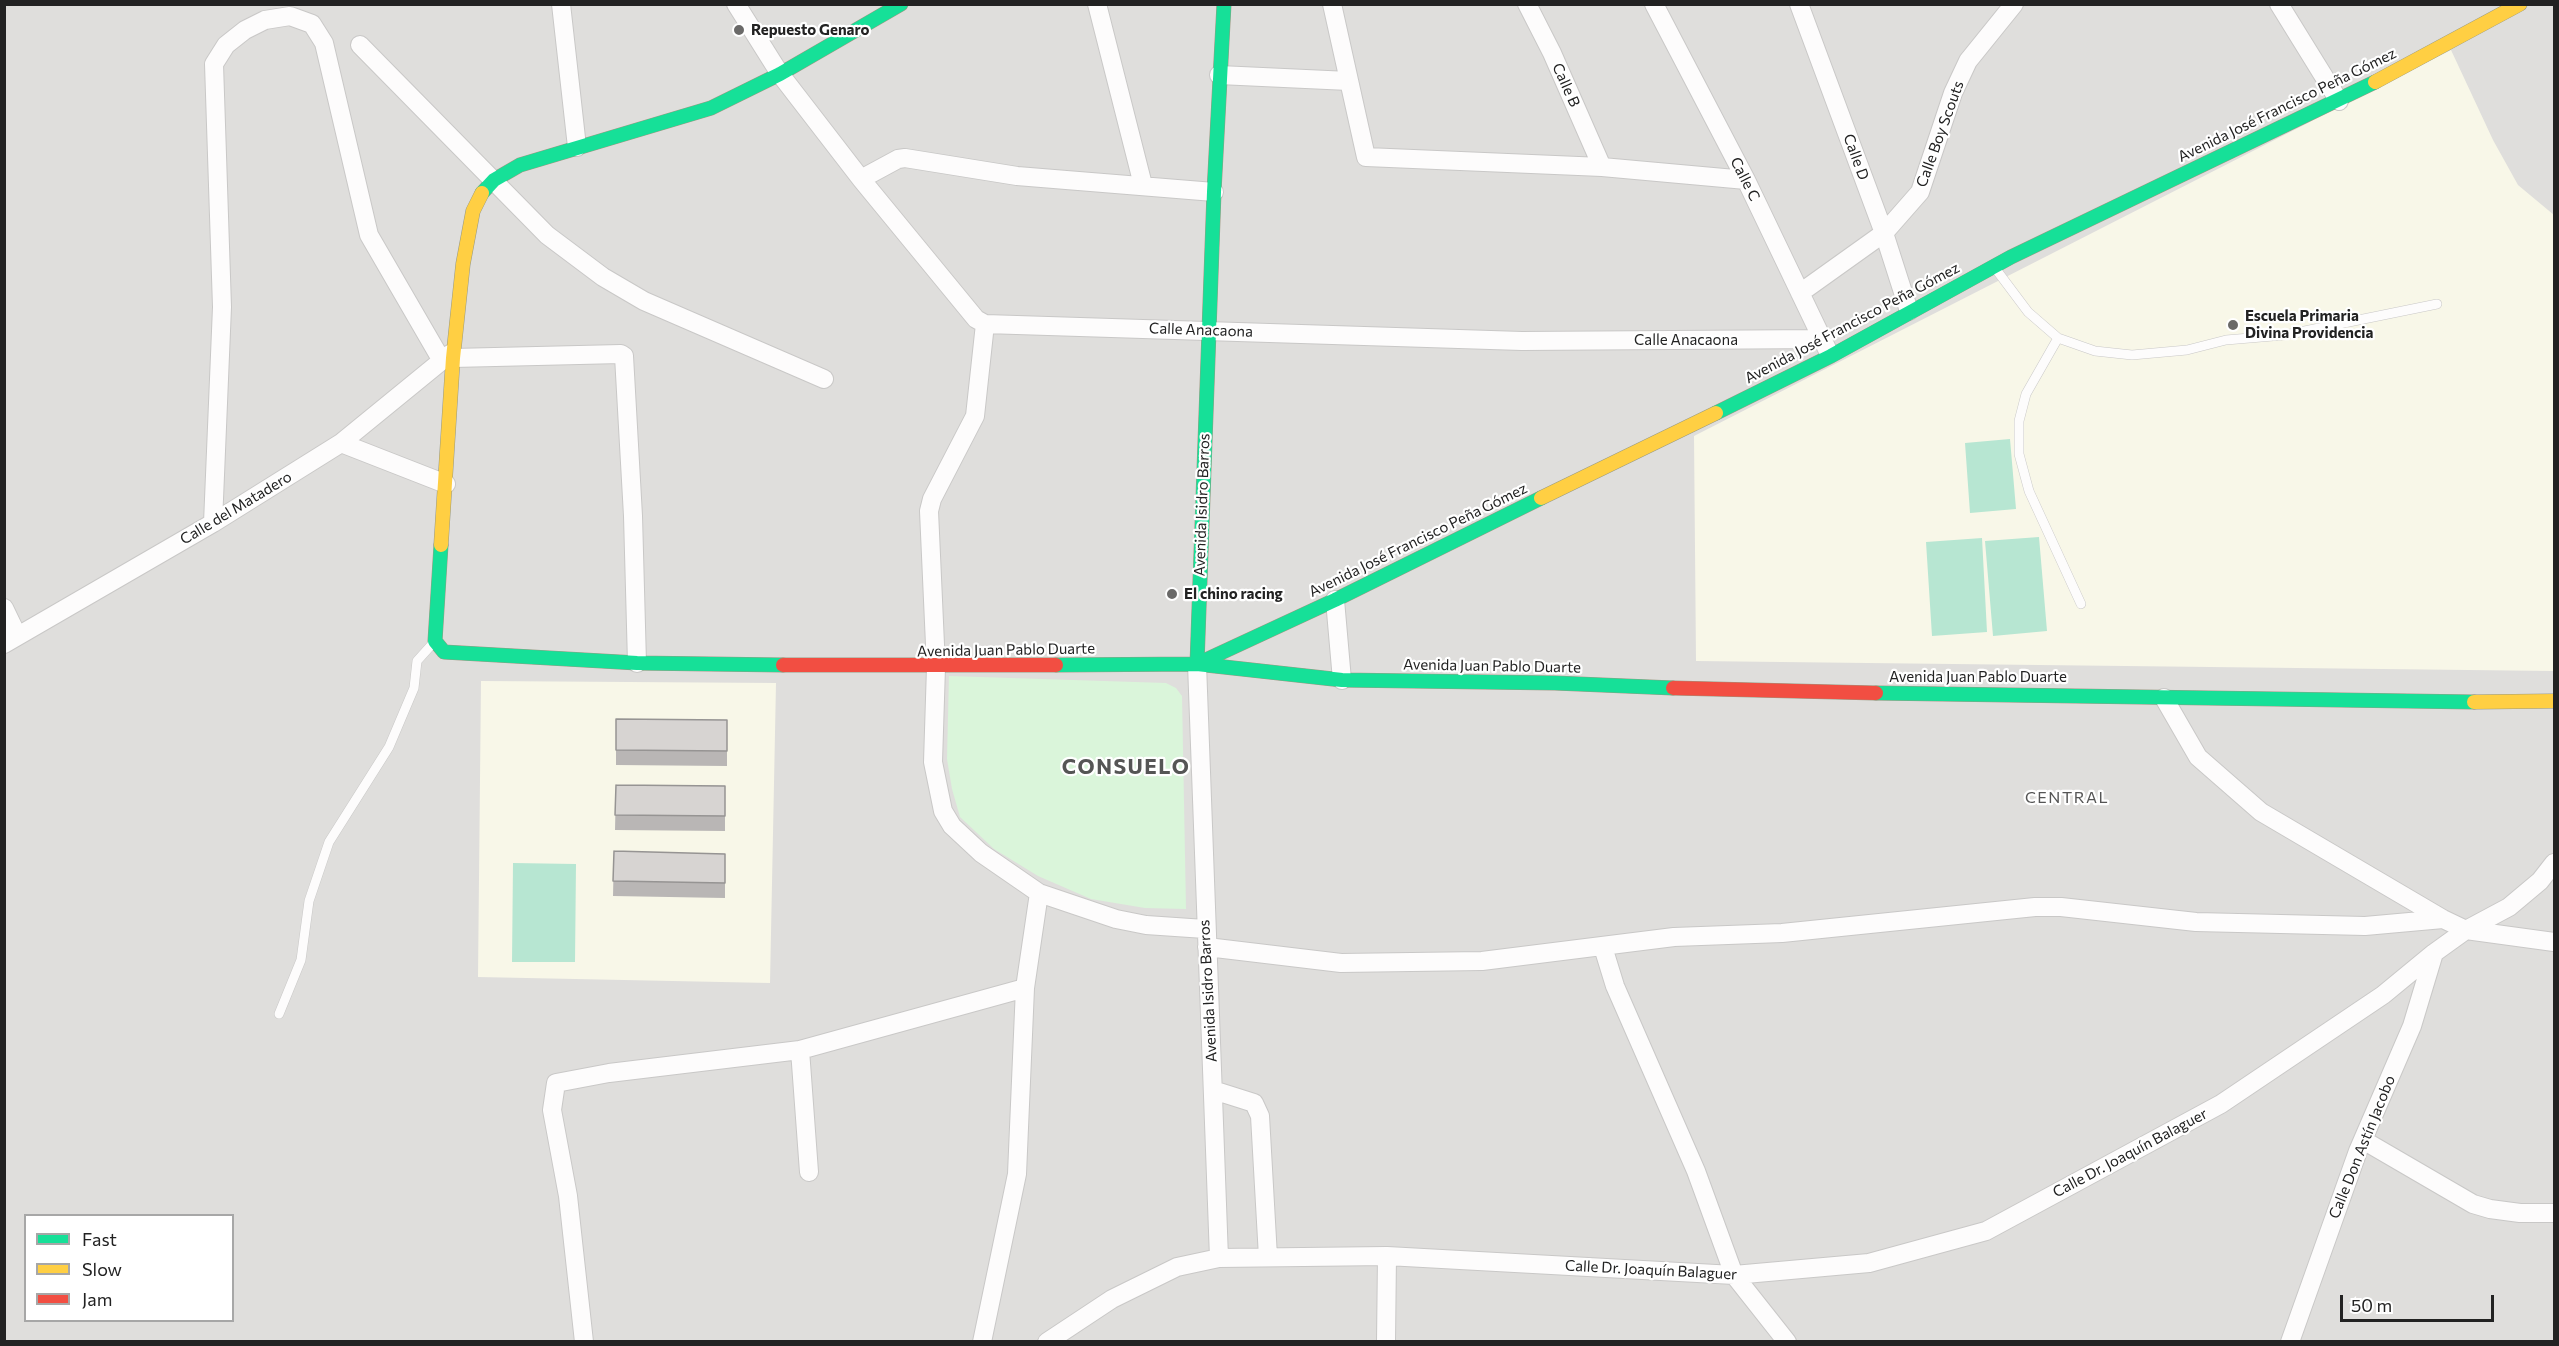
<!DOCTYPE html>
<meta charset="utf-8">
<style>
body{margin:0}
#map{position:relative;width:2559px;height:1346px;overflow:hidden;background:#f0eeeb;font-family:Commissioner,sans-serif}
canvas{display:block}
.frame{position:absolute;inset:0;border:6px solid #222;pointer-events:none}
.legend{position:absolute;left:24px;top:1214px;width:210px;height:108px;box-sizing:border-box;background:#fff;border:2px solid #a7a7a7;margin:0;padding:8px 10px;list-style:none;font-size:18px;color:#222}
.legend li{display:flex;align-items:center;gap:12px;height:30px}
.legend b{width:30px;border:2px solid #a7a7a7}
.scale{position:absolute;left:2340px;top:1295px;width:154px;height:27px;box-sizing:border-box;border:3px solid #222;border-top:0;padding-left:8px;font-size:18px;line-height:21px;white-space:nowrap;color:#222;-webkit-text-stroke:4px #fff;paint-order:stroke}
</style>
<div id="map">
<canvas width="2559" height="1346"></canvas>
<div class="frame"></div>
<ul class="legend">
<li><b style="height:8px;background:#16e098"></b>Fast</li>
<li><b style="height:8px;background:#ffcf43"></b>Slow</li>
<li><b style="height:8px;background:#f24e42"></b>Jam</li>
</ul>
<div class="scale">50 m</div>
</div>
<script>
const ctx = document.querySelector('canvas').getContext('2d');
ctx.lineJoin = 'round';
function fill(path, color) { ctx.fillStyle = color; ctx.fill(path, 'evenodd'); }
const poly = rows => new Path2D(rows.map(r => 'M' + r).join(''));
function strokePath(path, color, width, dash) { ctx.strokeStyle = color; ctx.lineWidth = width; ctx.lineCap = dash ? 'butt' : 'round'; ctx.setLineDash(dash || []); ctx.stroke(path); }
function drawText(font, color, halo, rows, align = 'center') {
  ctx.font = font + ' Commissioner,sans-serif'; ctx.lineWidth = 4.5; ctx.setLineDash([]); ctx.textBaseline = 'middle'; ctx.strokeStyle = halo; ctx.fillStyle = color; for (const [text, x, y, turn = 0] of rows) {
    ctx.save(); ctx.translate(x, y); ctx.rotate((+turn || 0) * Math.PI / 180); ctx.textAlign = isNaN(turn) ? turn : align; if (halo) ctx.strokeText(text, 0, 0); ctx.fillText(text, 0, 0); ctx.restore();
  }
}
fill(poly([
 [5,5,2554,5,2554,1341,5,1342],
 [26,1216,232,1216,232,1320,26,1320]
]), '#dfdedc');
fill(poly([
 [2451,50,2493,140,2518,185,2554,215,2554,671,1696,661,1694,436],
 [481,681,776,683,770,983,478,977]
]), '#f8f7e8');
fill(poly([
 [949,676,1166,683,1176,688,1182,696,1186,909,1145,908,1091,899,1038,876,994,849,960,817,952,789,947,759]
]), '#daf5da');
fill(poly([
 [2010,439,2016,509,1970,513,1965,443],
 [2039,537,2047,631,1993,636,1985,541],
 [1982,538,1987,632,1932,636,1926,542],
 [513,863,576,864,575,962,512,962]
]), '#b7e6d2');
const lane = poly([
 [1995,268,2028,312,2058,338,2095,351,2132,355,2187,350,2226,340,2285,335,2437,304],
 [2058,338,2026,394,2019,421,2019,454,2029,491,2081,604],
 [279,1014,301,960,309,901,329,842,389,747,414,688,417,661,435,641]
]);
const street = poly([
 [561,4,577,147],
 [736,4,780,74,861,179,976,319,985,324,1522,341,1822,339],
 [1097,4,1143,185],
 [1332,4,1366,157,1602,167,1746,180],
 [1527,4,1552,53,1602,167],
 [1654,4,1746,180,1827,349],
 [1799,4,1884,233,1909,311],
 [2279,4,2339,101],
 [360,45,547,235,603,277,644,301,824,379],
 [1219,75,1349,81],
 [861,179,898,159,905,158,1017,176,1214,192],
 [1800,293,1884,233,1920,192,1953,93,1968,61,2014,4],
 [985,324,975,416,932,499,929,511,936,667,933,762,943,811,952,826,981,853,1039,893,1116,919,1146,925,1205,929],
 [453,358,621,354,624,356,633,516,637,663],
 [341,443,446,484],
 [213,523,222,307,214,64,226,45,245,30,265,20,290,16,312,24,324,43,369,235,442,361],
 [1335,600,1342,680],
 [4,608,17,635],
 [4,644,213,523,341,443,450,354],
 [1197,664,1219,1258],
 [2164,698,2198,757,2261,812,2443,919,2466,930,2554,942],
 [1207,947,1341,963,1482,961,1674,937,1782,933,2035,907,2061,907,2196,922,2365,926,2443,919],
 [1603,947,1615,986,1696,1171,1734,1275,1787,1342],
 [800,1050,809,1172],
 [1213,1090,1254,1103,1260,1116,1268,1257],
 [2363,1140,2473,1204,2490,1209,2520,1213,2554,1213],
 [584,1342,568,1196,552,1110,556,1083,609,1073,800,1050,1025,988],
 [982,1342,1017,1174,1025,988,1039,893],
 [1047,1342,1112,1299,1177,1267,1219,1258,1387,1256,1734,1275,1869,1263,1986,1231,2221,1104,2383,995,2434,953,2466,930,2509,907,2540,881,2554,863],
 [1386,1342,1387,1256],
 [2290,1342,2358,1151,2412,1026,2434,953]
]);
const fast = poly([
 [482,193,494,180,520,165,711,108,780,74,901,4],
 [1716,413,1831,356,2011,257,2375,82],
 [441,545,435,641,444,652,637,663,783,665],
 [1197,664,1335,600,1541,498],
 [1197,664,1214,192,1224,4],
 [1056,665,1197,664,1342,680,1555,683,1673,688],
 [1876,693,2474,702]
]);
const slow = poly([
 [2375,82,2520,4],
 [1541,498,1716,413],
 [441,545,453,358,463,264,473,211,482,193],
 [2474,702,2554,701]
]);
const jam = poly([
 [783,665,1056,665],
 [1673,688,1876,693]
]);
strokePath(lane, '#c9c8c7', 10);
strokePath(street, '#c9c8c7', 20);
strokePath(fast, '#999a82', 15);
strokePath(slow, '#999a82', 15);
strokePath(jam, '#999a82', 15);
strokePath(lane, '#fdfcfc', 9);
strokePath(street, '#fdfcfc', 18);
strokePath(fast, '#16e098', 14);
strokePath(slow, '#ffcf43', 14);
strokePath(jam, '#f24e42', 14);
fill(poly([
 [616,719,727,720,727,766,616,765],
 [616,785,725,786,725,831,615,830],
 [614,851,725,854,725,898,613,896]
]), '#b9b6b5');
const building = poly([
 [616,719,727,720,727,751,616,750,616,719],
 [616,785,725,786,725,816,615,815,616,785],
 [614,851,725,854,725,883,613,881,614,851]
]);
fill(building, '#d7d4d2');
strokePath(building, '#969493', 1.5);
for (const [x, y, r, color] of [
 [739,30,6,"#6a6968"],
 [2233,325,6,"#6a6968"],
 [1172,594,6,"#6a6968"]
]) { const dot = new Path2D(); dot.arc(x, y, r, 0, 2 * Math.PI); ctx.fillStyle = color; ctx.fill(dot); strokePath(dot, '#fff', 2); }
drawText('bold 15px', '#222', '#fff', [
 ["Repuesto Genaro",751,30],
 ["Escuela Primaria",2245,316],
 ["Divina Providencia",2245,333],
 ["El chino racing",1184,594]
], 'left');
drawText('15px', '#222', '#fff', [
 ["Calle B",1566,85,66],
 ["Avenida José Francisco Peña Gómez",2287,105,-26],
 ["Calle Boy Scouts",1940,134,-70],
 ["Calle D",1856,157,70],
 ["Calle C",1745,179,63],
 ["Avenida José Francisco Peña Gómez",1852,323,-28],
 ["Calle Anacaona",1201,330,2],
 ["Calle Anacaona",1686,340],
 ["Avenida Isidro Barros",1202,505,-88],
 ["Calle del Matadero",236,508,-31],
 ["Avenida José Francisco Peña Gómez",1418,540,-26],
 ["Avenida Juan Pablo Duarte",1006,650,-1],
 ["Avenida Juan Pablo Duarte",1492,666,1],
 ["Avenida Juan Pablo Duarte",1978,677],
 ["Avenida Isidro Barros",1208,991,-93],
 ["Calle Don Astín Jacobo",2362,1147,-68],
 ["Calle Dr. Joaquín Balaguer",2130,1153,-28],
 ["Calle Dr. Joaquín Balaguer",1651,1270,3]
]);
ctx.letterSpacing = '1.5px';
drawText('16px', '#555', '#fff', [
 ["CENTRAL",2067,798]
]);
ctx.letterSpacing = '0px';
ctx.letterSpacing = '1.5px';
drawText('bold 21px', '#555', '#fff', [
 ["CONSUELO",1126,767]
]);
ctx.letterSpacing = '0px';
</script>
